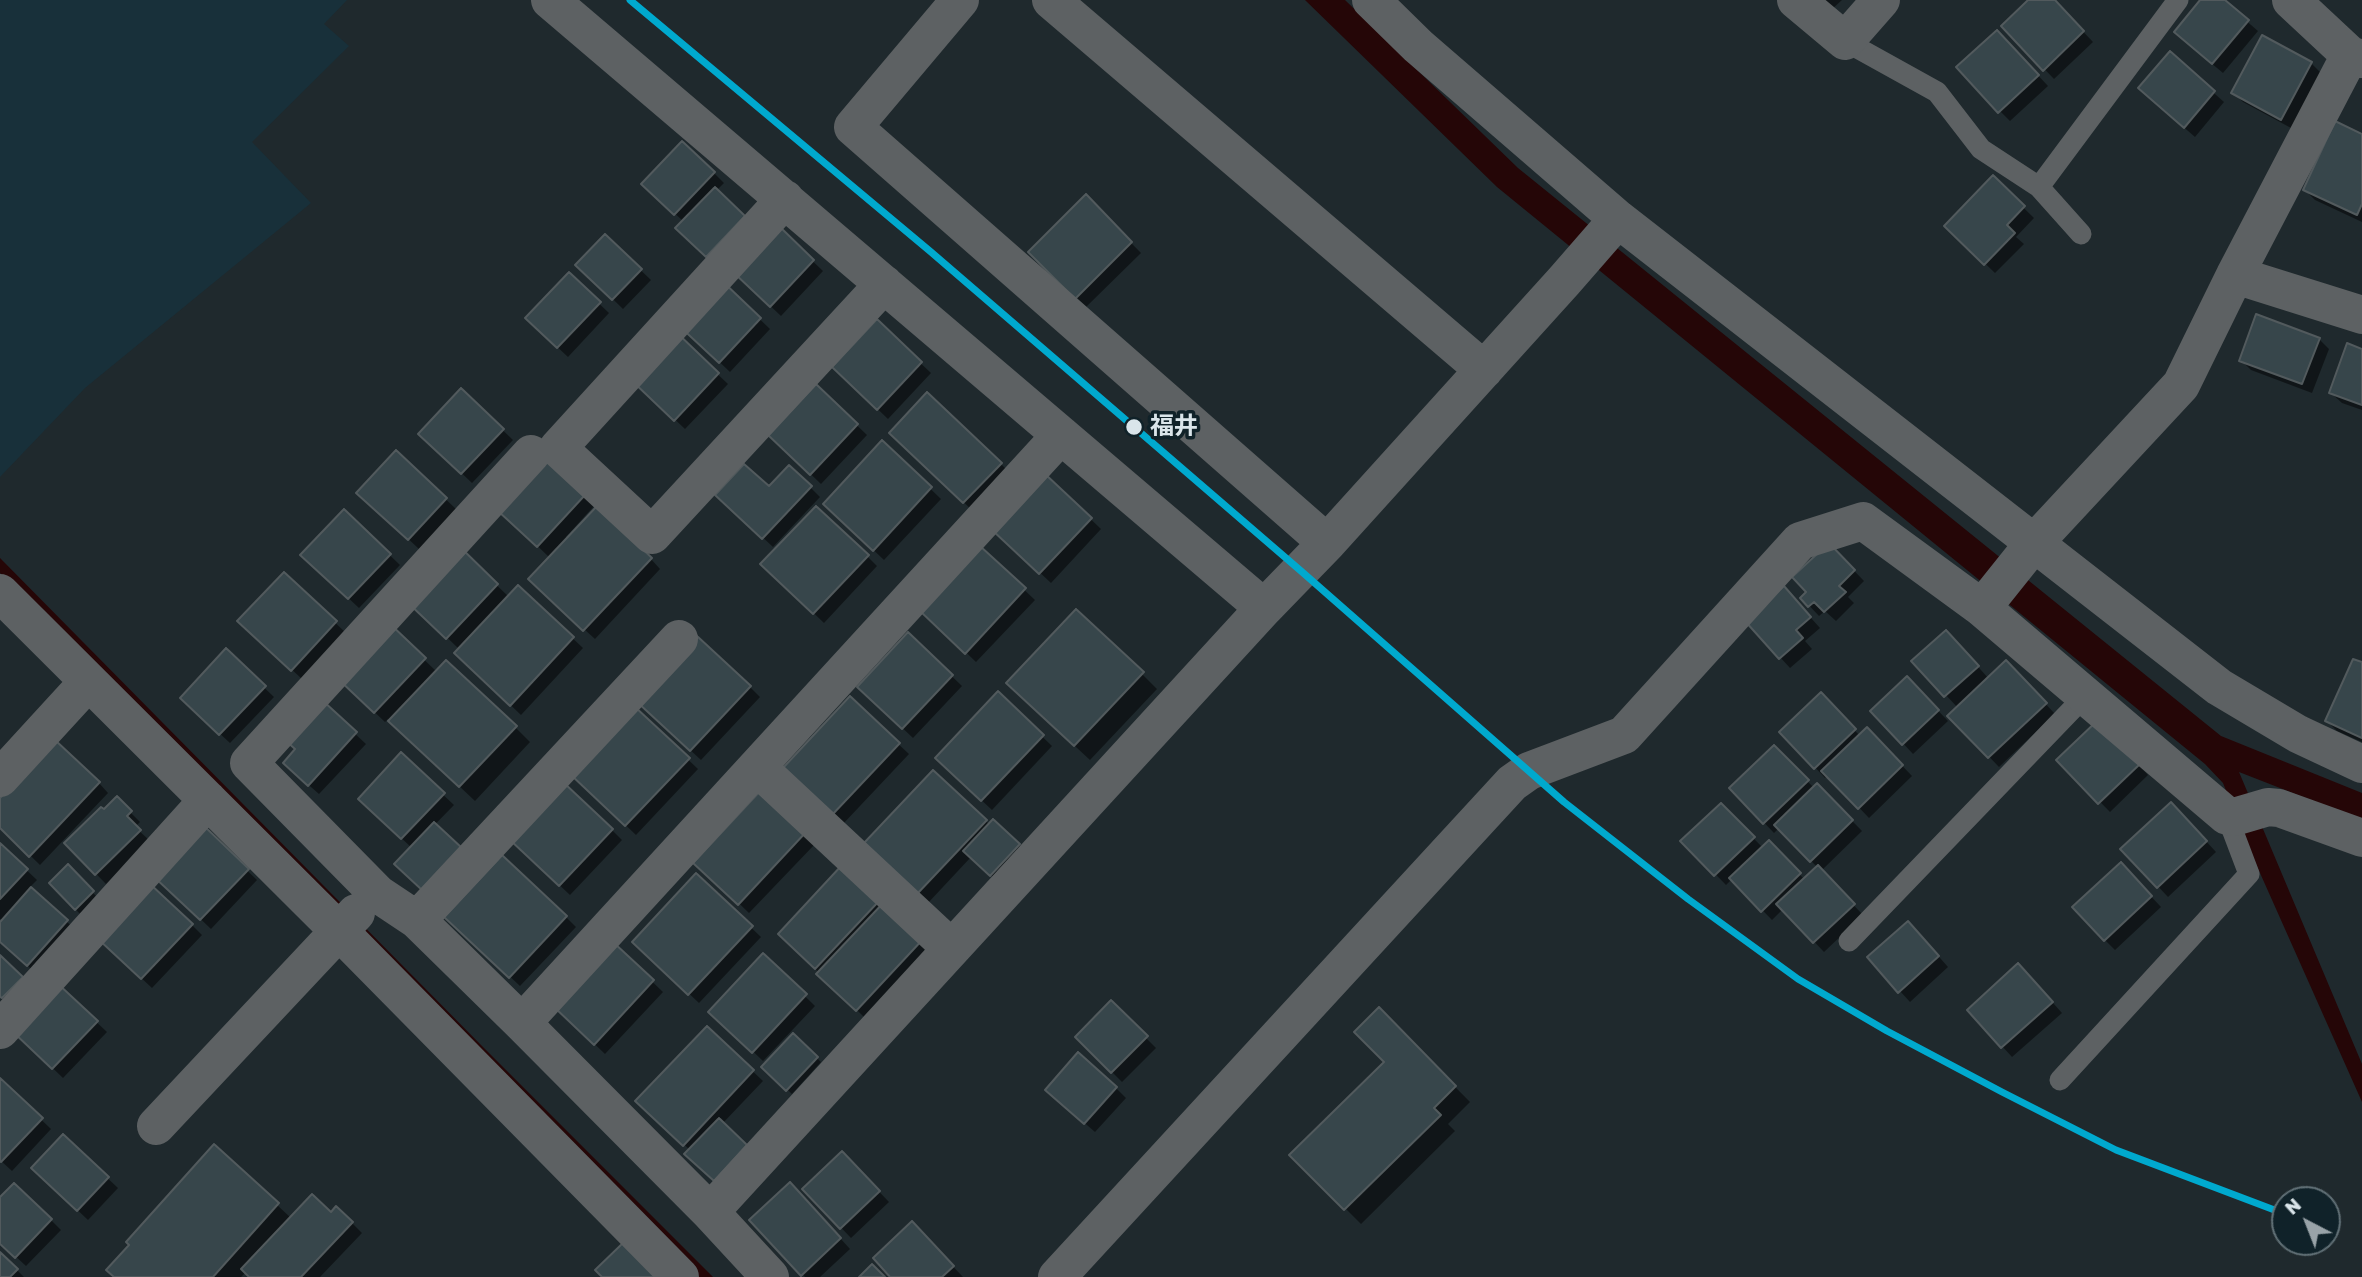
<!DOCTYPE html>
<meta charset="utf-8">
<style>
body{margin:0}
#map{position:relative;width:2362px;height:1277px;overflow:hidden;background:#1f292d;font-family:Rubik,sans-serif}
canvas{display:block}
.north{position:absolute;left:2271px;top:1186px;width:70px;height:70px;box-sizing:border-box;background:#102229;border:2px solid #617076;border-radius:50%;rotate:318deg;font-size:19px;font-weight:700;line-height:28px;text-align:center;color:#dae5ea}
.north::after{content:'';display:block;margin:auto;width:24px;height:32px;background:#99a3a8;clip-path:polygon(50% 0,100% 100%,50% 72%,0 100%)}
</style>
<div id="map">
<canvas width="2362" height="1277"></canvas>
<div class="north">N</div>
</div>
<script>
const ctx = document.querySelector('canvas').getContext('2d');
ctx.lineJoin = 'round';
function fill(path, color) { ctx.fillStyle = color; ctx.fill(path, 'evenodd'); }
const poly = rows => new Path2D(rows.map(r => 'M' + r).join(''));
function strokePath(path, color, width, dash) { ctx.strokeStyle = color; ctx.lineWidth = width; ctx.lineCap = dash ? 'butt' : 'round'; ctx.setLineDash(dash || []); ctx.stroke(path); }
function drawText(font, color, halo, rows, align = 'center') {
  ctx.font = font + ' Rubik,"Noto Sans JP",sans-serif'; ctx.lineWidth = 7; ctx.setLineDash([]); ctx.textBaseline = 'middle'; ctx.strokeStyle = halo; ctx.fillStyle = color; for (const [text, x, y, turn = 0] of rows) {
    ctx.save(); ctx.translate(x, y); ctx.rotate((+turn || 0) * Math.PI / 180); ctx.textAlign = isNaN(turn) ? turn : align; if (halo) ctx.strokeText(text, 0, 0); ctx.fillText(text, 0, 0); ctx.restore();
  }
}
fill(poly([
 [0,0,347,0,324,24,349,46,252,142,311,203,85,388,0,477]
]), '#18303a');
fill(poly([
 [1305,0,1345,0,1518,168,2221,736,2362,793,2362,820,2239,772,2362,1064,2362,1102,2248,846,2223,783,2205,764,1497,187],
 [0,558,481,1045,713,1277,698,1277,472,1050,0,573]
]), '#250607');
fill(poly([
 [1820,0,1842,0,1831,10],
 [2030,0,2053,0,2093,42,2054,79,2003,26],
 [2202,0,2222,0,2258,31,2223,73,2186,42],
 [2007,42,2048,86,2010,121,2000,111],
 [2170,54,2224,102,2195,137,2150,98],
 [2311,63,2321,73,2291,128,2243,102,2233,92],
 [2362,136,2362,222,2315,200,2305,190],
 [714,173,724,183,716,191,717,266,678,228,684,222,654,194],
 [1993,178,2034,218,2016,237,2024,244,1995,273,1946,226],
 [1086,197,1141,253,1086,307,1031,252],
 [778,228,823,271,781,316,745,282],
 [605,236,651,280,623,309,578,265],
 [569,275,609,313,568,357,537,328],
 [719,280,770,329,730,372,689,333],
 [877,322,931,373,888,419,834,367],
 [673,332,728,384,685,429,630,377],
 [2319,339,2329,349,2312,393,2251,370,2241,360],
 [2362,350,2362,410,2342,403,2331,393],
 [816,386,867,435,821,484,770,435],
 [461,390,513,440,472,483,430,443],
 [882,442,941,499,884,560,825,504],
 [901,443,1001,464,1011,474,974,512],
 [396,452,456,509,419,549,369,502],
 [546,461,594,506,566,537,651,559,660,569,595,639,540,589,550,558,500,510],
 [1045,475,1101,529,1051,583,1004,539],
 [810,487,820,497,773,547,728,505,769,488],
 [344,511,400,565,359,608,313,565],
 [457,547,509,597,518,587,583,648,521,715,456,653,459,649,407,599],
 [980,548,1035,600,976,662,922,610],
 [1839,555,1864,581,1848,597,1854,603,1836,621,1825,611,1819,616,1802,598],
 [867,556,877,566,824,623,763,564],
 [284,574,346,633,302,679,250,631],
 [1794,599,1820,628,1805,641,1812,649,1790,668,1747,621],
 [388,625,437,672,515,727,530,742,475,801,388,719,385,722,348,687],
 [909,635,962,686,913,738,859,687],
 [1956,642,1989,679,2016,672,2055,714,1999,767,1950,716,1958,708,1914,661],
 [226,651,274,697,230,743,192,708],
 [2362,664,2362,742,2337,731,2327,721],
 [1142,674,1157,689,1090,760,1023,698],
 [1907,678,1948,721,1913,754,1873,711],
 [750,687,760,697,701,760,648,711],
 [998,694,1052,746,992,810,947,768],
 [1821,695,1860,736,1867,729,1912,776,1869,818,1828,775,1825,778,1782,732],
 [850,699,909,754,843,824,785,768],
 [322,703,366,744,319,794,295,773],
 [634,708,698,769,636,835,572,774],
 [2098,722,2148,775,2110,812,2059,760],
 [1774,747,1814,788,1817,785,1862,831,1821,871,1863,915,1824,952,1783,909,1772,920,1732,879,1726,885,1683,841,1721,805,1763,848,1769,843,1805,880,1818,868,1779,828,1774,833,1731,788],
 [401,755,454,805,412,848,370,809],
 [933,772,990,825,993,821,1024,849,995,879,971,857,928,903,866,843],
 [99,783,108,793,40,865,0,826,0,801],
 [762,792,816,843,749,913,696,862],
 [117,799,140,822,135,827,150,841,106,884,66,843],
 [2181,814,2216,852,2168,897,2123,849],
 [201,826,257,880,211,929,164,884],
 [612,830,622,840,570,895,521,849],
 [0,845,37,880,29,888,77,931,38,975,0,941,0,924,3,920,0,919],
 [68,867,97,897,80,914,51,883],
 [843,867,934,948,867,1020,780,934],
 [2130,874,2161,907,2115,950,2105,940],
 [696,875,761,937,699,1003,634,942],
 [566,917,576,927,520,986,457,927],
 [192,925,202,935,152,988,109,948],
 [1918,933,1948,967,1910,1002,1869,957],
 [613,944,663,992,605,1054,555,1006],
 [763,955,815,1006,763,1061,721,1021],
 [2028,975,2062,1013,2012,1057,1969,1010],
 [56,984,107,1032,63,1078,13,1030],
 [1111,1003,1156,1048,1122,1082,1077,1037],
 [1379,1010,1470,1102,1448,1124,1455,1131,1361,1224,1292,1155,1386,1062],
 [707,1028,763,1081,722,1124,690,1150,648,1111],
 [793,1035,821,1062,792,1094,764,1067],
 [0,1080,51,1129,12,1171,0,1160],
 [1116,1088,1126,1098,1095,1132,1058,1100],
 [64,1137,118,1188,88,1220,33,1168],
 [214,1146,291,1218,331,1214,352,1223,362,1233,320,1277,251,1277,246,1272,241,1277,115,1277],
 [842,1153,889,1202,851,1238,804,1189],
 [800,1194,850,1249,820,1277,805,1277,752,1220],
 [0,1200,51,1220,61,1230,26,1266,0,1242],
 [922,1234,963,1277,893,1277],
 [0,1254,17,1270,24,1277,0,1277]
]), '#0007');
const building = poly([
 [2028,0,2055,0,2084,31,2043,71,2001,26,2028,0],
 [2200,0,2225,0,2249,20,2212,64,2174,32,2200,0],
 [1997,30,2039,75,1998,113,1956,67,1997,30],
 [2262,35,2312,62,2281,120,2231,93,2262,35],
 [2170,51,2215,91,2184,128,2138,88,2170,51],
 [2335,121,2362,134,2362,204,2357,215,2303,190,2335,121],
 [682,141,715,172,674,215,641,184,682,141],
 [1993,175,2025,206,2007,225,2015,233,1984,265,1944,226,1993,175],
 [715,187,745,216,706,257,675,228,715,187],
 [1086,194,1132,242,1075,299,1028,252,1086,194],
 [778,225,814,260,770,307,733,272,778,225],
 [605,234,642,269,612,300,575,265,605,234],
 [569,272,601,302,557,348,525,318,569,272],
 [719,278,761,318,719,363,676,323,719,278],
 [2256,314,2320,338,2302,384,2239,361,2256,314],
 [877,319,922,362,877,410,832,367,877,319],
 [673,329,719,373,674,421,628,377,673,329],
 [2347,343,2362,349,2362,405,2329,393,2347,343],
 [816,384,858,424,810,475,768,435,816,384],
 [461,388,504,429,461,474,418,434,461,388],
 [927,392,1002,463,963,503,889,433,927,392],
 [882,440,932,487,873,551,823,504,882,440],
 [396,450,447,498,408,540,356,493,396,450],
 [546,458,585,495,537,547,497,510,546,458],
 [744,464,769,486,789,465,812,486,762,539,715,495,744,464],
 [1044,473,1092,518,1039,574,991,529,1044,473],
 [597,506,652,558,583,631,528,579,597,506],
 [816,506,869,555,813,614,760,564,816,506],
 [344,509,391,554,348,599,300,555,344,509],
 [1829,543,1855,570,1839,586,1846,592,1824,612,1814,602,1808,607,1800,598,1806,592,1792,577,1829,543],
 [457,544,498,584,446,639,404,599,457,544],
 [980,546,1026,588,965,654,919,610,980,546],
 [284,572,337,621,291,671,237,621,284,572],
 [518,585,574,637,510,706,454,653,518,585],
 [1784,586,1811,617,1796,630,1803,638,1779,659,1745,621,1784,586],
 [1076,609,1144,672,1074,746,1006,683,1076,609],
 [388,622,426,658,374,713,336,677,388,622],
 [1946,630,1979,666,1944,697,1911,661,1946,630],
 [908,632,953,675,902,729,857,687,908,632],
 [697,636,751,686,690,751,636,701,697,636],
 [226,648,266,686,219,735,180,698,226,648],
 [2353,659,2362,662,2362,738,2325,721,2353,659],
 [446,660,517,726,459,787,388,721,446,660],
 [2006,660,2047,703,1988,758,1947,716,2006,660],
 [1907,676,1939,710,1902,745,1870,711,1907,676],
 [998,691,1044,735,981,801,935,758,998,691],
 [1821,692,1856,729,1814,769,1779,732,1821,692],
 [850,696,900,743,832,815,782,769,850,696],
 [322,700,357,732,308,786,283,763,295,749,285,740,322,700],
 [634,706,690,758,625,826,570,774,634,706],
 [2098,720,2140,764,2098,804,2056,760,2098,720],
 [1867,727,1903,765,1858,809,1821,771,1867,727],
 [55,740,100,782,29,857,0,828,0,798,55,740],
 [1774,745,1809,780,1763,824,1729,788,1774,745],
 [401,752,445,793,401,839,358,799,401,752],
 [933,770,987,820,917,894,864,843,933,770],
 [563,782,613,829,559,886,509,839,563,782],
 [1817,783,1853,820,1810,862,1774,825,1817,783],
 [762,789,807,831,738,905,693,863,762,789],
 [117,796,132,811,127,816,141,830,95,875,64,843,101,807,104,809,117,796],
 [2171,802,2207,841,2157,888,2120,849,2171,802],
 [1721,803,1755,837,1714,876,1680,841,1721,803],
 [993,819,1020,844,990,876,963,851,993,819],
 [434,822,462,848,422,890,394,864,434,822],
 [201,823,249,869,200,920,152,875,201,823],
 [1769,840,1801,873,1761,912,1729,878,1769,840],
 [0,843,28,869,0,899,0,843],
 [502,855,567,916,509,978,444,917,502,855],
 [2121,862,2152,896,2104,941,2072,907,2121,862],
 [68,864,94,891,75,910,49,883,68,864],
 [842,865,880,900,815,969,778,934,842,865],
 [1818,865,1855,904,1813,943,1776,904,1818,865],
 [696,873,753,926,688,995,632,942,696,873],
 [149,883,193,924,141,979,97,938,149,883],
 [31,887,68,920,27,966,0,942,0,922,31,887],
 [886,900,925,937,856,1011,816,974,886,900],
 [1908,921,1939,956,1898,993,1867,957,1908,921],
 [613,942,654,980,594,1045,553,1006,613,942],
 [763,953,807,994,752,1053,708,1012,763,953],
 [0,955,23,977,2,998,0,997,0,955],
 [2018,963,2053,1002,2001,1048,1967,1010,2018,963],
 [56,982,98,1021,52,1069,11,1030,56,982],
 [1111,1000,1148,1036,1111,1073,1075,1037,1111,1000],
 [1379,1007,1456,1086,1434,1108,1441,1115,1344,1210,1289,1155,1384,1062,1354,1032,1379,1007],
 [707,1026,754,1070,683,1146,635,1101,707,1026],
 [793,1033,818,1057,786,1091,761,1067,793,1033],
 [1078,1052,1117,1087,1084,1124,1045,1090,1078,1052],
 [0,1078,43,1118,1,1162,0,1161,0,1078],
 [719,1118,747,1145,714,1181,684,1154,719,1118],
 [63,1134,109,1177,77,1211,31,1168,63,1134],
 [214,1144,279,1203,213,1277,114,1277,106,1270,129,1245,126,1242,214,1144],
 [842,1151,880,1191,840,1229,802,1189,842,1151],
 [790,1182,841,1238,801,1276,749,1220,790,1182],
 [14,1183,52,1219,15,1258,0,1244,0,1197,14,1183],
 [312,1194,331,1212,336,1206,353,1222,301,1277,249,1277,241,1269,312,1194],
 [912,1221,954,1266,942,1277,890,1277,873,1258,912,1221],
 [624,1242,657,1277,602,1277,595,1270,624,1242],
 [0,1252,18,1269,10,1277,0,1277,0,1252],
 [872,1264,885,1277,859,1277,872,1264]
]);
fill(building, '#37464b');
strokePath(building, '#525a5d', 2);
strokePath(poly([
 [1845,41,1937,92,1981,149,2039,187,2178,0],
 [2039,187,2081,234],
 [1849,941,2085,696],
 [2060,1080,2249,874,2227,816]
]), '#5d6163', 21);
strokePath(poly([
 [550,0,1264,608],
 [960,0,853,127,1327,543],
 [1051,0,1484,370],
 [1371,0,1418,46,1618,219,2219,687,2298,734,2362,764],
 [1796,0,1845,41,1881,0],
 [2291,0,2350,55,2362,59],
 [785,199,558,448,652,535,884,284],
 [2235,275,2362,315],
 [531,454,249,763,378,894,417,920,522,1023,710,1212,770,1277],
 [0,593,338,930,680,1277],
 [1982,608,2227,816,2234,817,2268,807,2279,808,2362,838],
 [757,767,951,948],
 [0,778,88,682],
 [417,920,679,639],
 [522,1023,1061,435],
 [0,1030,208,800],
 [156,1126,356,913],
 [710,1212,1264,608,1327,543,1564,281,1618,219],
 [1057,1277,1512,783,1529,771,1624,735,1800,541,1863,521,1982,608,2034,543,2181,385,2235,275,2350,55]
]), '#5d6163', 38);
strokePath(poly([
 [630,0,931,252,1301,571,1564,802,1688,899,1798,979,1887,1031,2002,1092,2116,1150,2285,1214]
]), '#00a9ce', 7);
for (const [x, y, r, color] of [
 [1134,427,9,"#dae5ea"]
]) { const dot = new Path2D(); dot.arc(x, y, r, 0, 2 * Math.PI); ctx.fillStyle = color; ctx.fill(dot); strokePath(dot, '#102229', 2.5); }
drawText('bold 24px', '#dae5ea', '#102229', [
 ["福井",1150,427]
], 'left');
</script>
